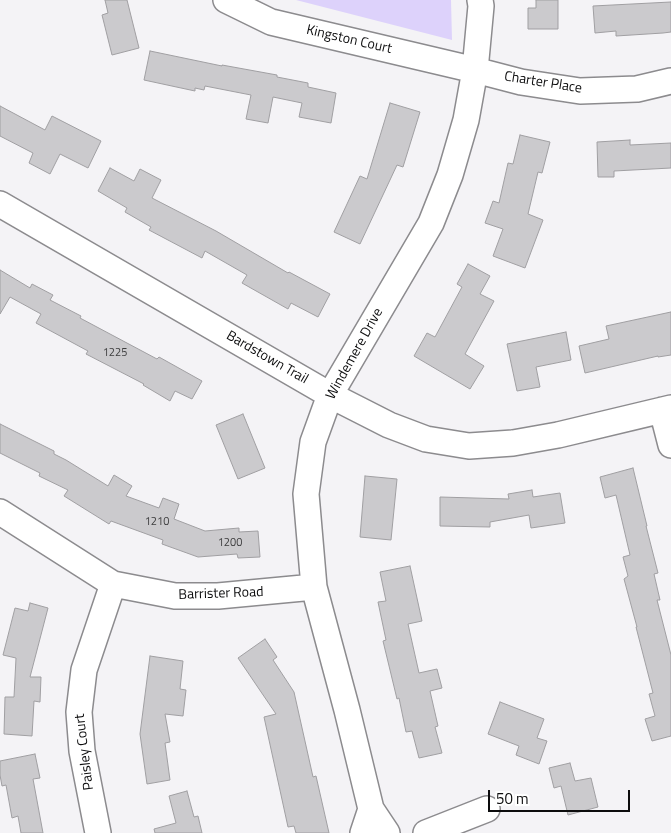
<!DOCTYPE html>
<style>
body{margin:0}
#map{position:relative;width:671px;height:833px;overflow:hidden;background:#f4f3f6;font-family:"Titillium Web",sans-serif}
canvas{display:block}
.scale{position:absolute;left:488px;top:790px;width:142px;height:22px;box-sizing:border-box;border:2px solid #0c0c0d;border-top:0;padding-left:6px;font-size:15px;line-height:18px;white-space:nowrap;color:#0c0c0d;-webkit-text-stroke:4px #fff;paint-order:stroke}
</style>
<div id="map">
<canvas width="671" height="833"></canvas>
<div class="scale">50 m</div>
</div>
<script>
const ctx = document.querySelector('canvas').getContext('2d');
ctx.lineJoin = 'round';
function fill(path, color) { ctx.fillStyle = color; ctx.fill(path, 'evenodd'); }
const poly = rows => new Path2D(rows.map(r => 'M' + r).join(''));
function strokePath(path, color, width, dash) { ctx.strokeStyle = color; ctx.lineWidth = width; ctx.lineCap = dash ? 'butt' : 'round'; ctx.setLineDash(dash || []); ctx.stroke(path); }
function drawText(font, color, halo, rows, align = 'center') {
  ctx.font = font + ' "Titillium Web",sans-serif'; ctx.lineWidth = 4; ctx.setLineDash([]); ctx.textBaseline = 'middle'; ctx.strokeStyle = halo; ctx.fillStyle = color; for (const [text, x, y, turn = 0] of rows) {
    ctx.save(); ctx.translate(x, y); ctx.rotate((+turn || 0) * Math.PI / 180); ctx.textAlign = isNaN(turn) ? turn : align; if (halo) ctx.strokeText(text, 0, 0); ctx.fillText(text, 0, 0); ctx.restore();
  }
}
fill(poly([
 [296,0,451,0,452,40]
]), '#ddd2fb');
const building = poly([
 [105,0,127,0,139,48,112,55,102,15,108,13,105,0],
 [536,0,558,0,558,29,528,29,528,8,536,8,536,0],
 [671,2,671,32,663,33,616,36,616,31,595,33,593,6,671,2],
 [150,51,222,66,222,65,277,75,277,77,308,83,308,87,336,93,331,123,299,117,302,103,273,97,268,123,246,119,251,95,205,86,204,90,195,88,195,91,144,80,150,51],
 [390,103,420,112,403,167,397,165,360,244,334,232,360,176,367,179,390,103],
 [0,106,45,130,52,116,101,141,88,168,60,154,50,174,29,163,33,153,0,136,0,106],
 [520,135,550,142,542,173,538,172,528,214,543,220,525,268,493,256,503,229,485,223,493,201,499,203,508,163,513,164,520,135],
 [630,140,630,145,671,143,671,168,614,171,614,177,598,177,597,142,630,140],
 [110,168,134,181,140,169,161,180,152,198,216,231,288,273,289,272,330,294,318,317,291,303,288,309,242,283,247,275,205,251,202,258,149,230,151,227,125,212,127,208,98,191,110,168],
 [468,264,490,276,480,294,494,301,465,354,484,366,470,389,414,356,427,333,435,337,462,287,457,284,468,264],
 [0,270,30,288,32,284,53,295,50,300,81,316,80,318,157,359,159,357,202,381,192,399,175,391,170,401,143,385,144,384,86,354,88,351,36,323,41,314,10,297,0,314,0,270],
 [671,312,671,355,658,357,658,356,585,373,579,346,609,339,606,326,671,312],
 [566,332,571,360,536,367,540,387,517,391,507,344,566,332],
 [243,414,265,468,238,479,216,425,243,414],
 [0,424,54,451,54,454,66,460,108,486,114,475,132,486,126,496,159,508,163,498,179,504,174,519,205,531,239,528,239,532,258,531,260,557,238,558,237,554,198,557,162,544,163,540,111,521,109,524,64,496,68,490,39,476,40,473,0,453,0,424],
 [633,468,647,526,646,526,658,573,654,574,660,600,657,600,671,655,671,736,652,741,645,719,655,716,649,694,653,693,636,627,637,627,624,579,628,576,623,557,630,555,616,495,605,498,600,477,633,468],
 [365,476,397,479,391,540,360,537,365,476],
 [532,490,533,497,560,493,565,523,531,528,529,515,490,522,490,527,440,526,440,497,509,499,508,494,532,490],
 [410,566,422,621,408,624,419,673,437,669,442,688,430,691,438,726,435,727,442,753,419,758,412,731,406,732,399,698,397,699,383,641,386,640,378,602,386,601,380,572,410,566],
 [30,603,48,608,30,677,41,677,40,702,34,701,32,736,4,734,5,697,14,697,16,658,3,655,15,608,28,611,30,603],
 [265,639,277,657,273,660,294,692,313,777,316,776,329,833,296,833,294,826,288,827,264,717,276,714,238,658,265,639],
 [150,656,183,661,180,689,186,690,183,716,165,714,170,742,165,743,170,780,147,784,140,734,150,656],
 [500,702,544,719,537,738,547,741,539,764,516,755,519,746,488,734,500,702],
 [35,754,40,778,33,779,43,833,21,833,18,816,12,818,6,785,2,786,0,775,0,761,35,754],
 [570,763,575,781,591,778,598,807,568,815,561,786,554,788,549,768,570,763],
 [187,791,194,817,198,816,202,833,155,833,154,829,176,823,169,796,187,791]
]);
fill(building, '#cbcacd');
strokePath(building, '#a09fa2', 1);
const minor = poly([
 [226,0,271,22,475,70,521,82,580,91,637,89,671,81],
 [0,204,330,395,389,425,426,439,469,446,513,443,558,435,671,408],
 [662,410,671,445],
 [0,512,113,584,175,596,218,596,314,587],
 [98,833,82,751,79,712,84,670,113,584],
 [363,833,371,809],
 [387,833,371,809,347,710,314,587,306,494,313,442,330,395,431,223,450,175,466,120,475,70,481,6,480,0],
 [426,833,487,809]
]);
strokePath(minor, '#8c8b8e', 28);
strokePath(minor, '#fff', 25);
drawText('11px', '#3c3c3d', null, [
 ["1225",115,353],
 ["1210",157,522],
 ["1200",230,543]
]);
drawText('14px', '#0c0c0d', '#fff', [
 ["Kingston Court",349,40,13],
 ["Charter Place",543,83,9],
 ["Windemere Drive",355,354,-61],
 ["Bardstown Trail",267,358,30],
 ["Barrister Road",221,594,-2],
 ["Paisley Court",85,752,-97]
]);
</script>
